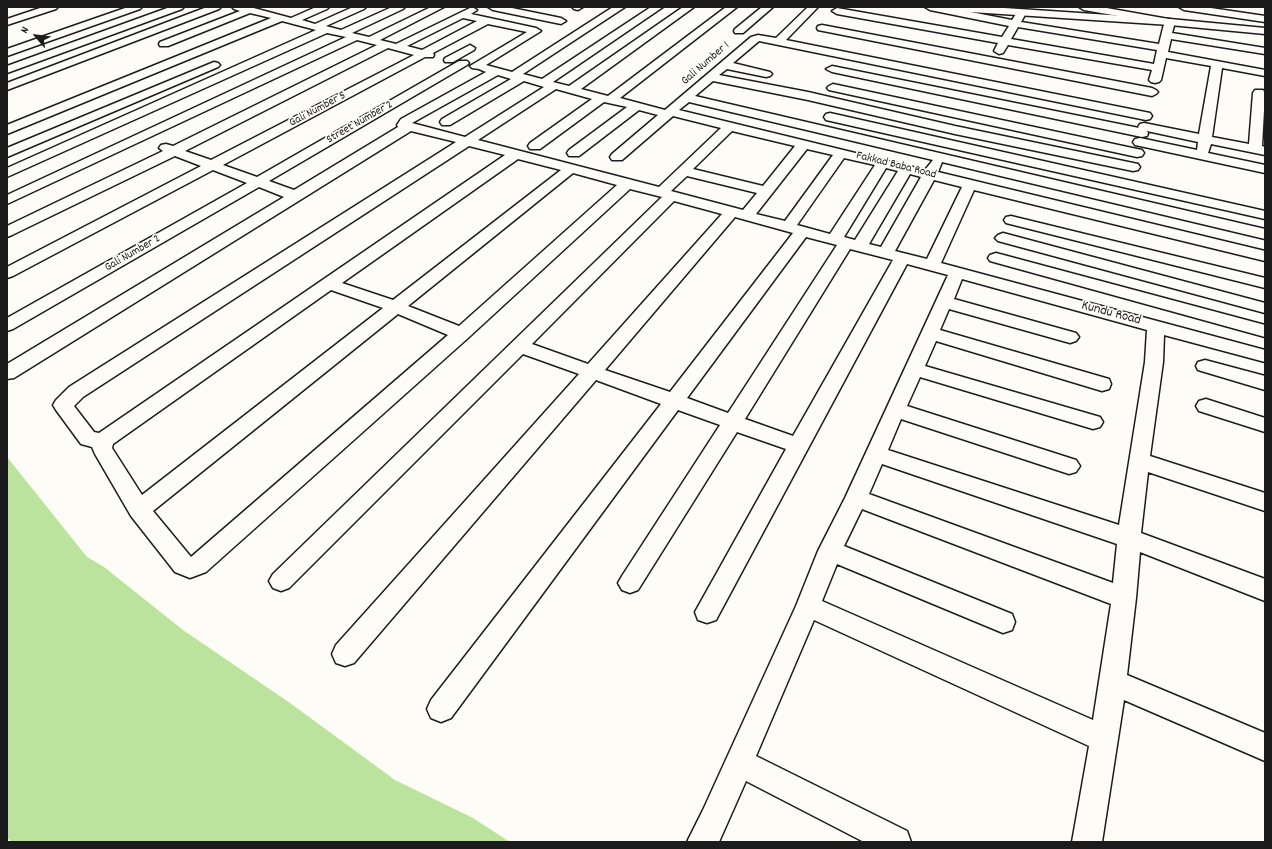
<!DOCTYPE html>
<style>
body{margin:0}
#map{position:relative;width:1272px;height:849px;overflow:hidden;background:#fdfcf7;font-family:Dekko,sans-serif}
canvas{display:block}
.frame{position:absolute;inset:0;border:8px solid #1c1c1c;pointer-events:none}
.north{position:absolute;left:16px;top:16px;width:40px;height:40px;-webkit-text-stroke:3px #fdfcf7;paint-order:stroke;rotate:298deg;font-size:11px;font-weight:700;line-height:16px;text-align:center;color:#1c1c1c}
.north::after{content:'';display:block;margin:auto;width:14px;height:18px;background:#1c1c1c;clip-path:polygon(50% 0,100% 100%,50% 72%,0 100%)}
</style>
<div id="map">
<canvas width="1272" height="849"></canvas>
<div class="frame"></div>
<div class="north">N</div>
</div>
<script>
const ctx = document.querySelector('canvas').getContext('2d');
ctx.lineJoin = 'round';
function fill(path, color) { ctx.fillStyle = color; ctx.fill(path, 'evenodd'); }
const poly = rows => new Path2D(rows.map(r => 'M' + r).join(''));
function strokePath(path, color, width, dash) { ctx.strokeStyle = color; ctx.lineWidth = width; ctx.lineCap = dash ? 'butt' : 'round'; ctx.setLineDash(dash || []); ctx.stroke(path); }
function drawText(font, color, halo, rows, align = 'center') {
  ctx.font = font + ' Dekko,sans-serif'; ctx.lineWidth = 3.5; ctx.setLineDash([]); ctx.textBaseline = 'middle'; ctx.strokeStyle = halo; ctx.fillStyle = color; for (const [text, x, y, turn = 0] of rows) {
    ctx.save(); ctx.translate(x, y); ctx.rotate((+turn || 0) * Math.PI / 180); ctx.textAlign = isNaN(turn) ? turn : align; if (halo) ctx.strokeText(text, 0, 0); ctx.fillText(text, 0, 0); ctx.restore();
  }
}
fill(poly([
 [7,457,87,557,104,567,183,630,290,703,395,780,473,818,510,842,12,842,7,838]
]), '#bce39e');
const minor = poly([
 [43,7,58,7,56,9,7,25,7,19,43,7],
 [128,7,142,7,140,9,7,56,7,49,128,7],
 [170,7,184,7,182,9,7,73,7,66,170,7],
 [207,7,221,7,219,9,7,90,7,83,207,7],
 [232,7,250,7,291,18,316,7,329,7,327,9,302,20,315,24,353,7,366,7,364,9,326,26,341,30,392,7,405,7,403,9,352,33,369,37,431,7,444,7,380,40,396,44,472,7,477,10,471,14,536,28,541,31,486,65,512,72,613,7,625,7,523,74,542,79,651,7,663,7,553,82,569,86,683,7,694,7,581,89,608,96,726,7,737,7,620,98,665,110,751,37,758,35,776,38,808,7,818,7,786,40,1150,113,1152,116,1150,119,1146,120,759,41,733,63,770,72,772,74,770,76,766,77,727,69,719,75,808,92,955,126,1138,164,1140,167,1138,170,1133,171,955,134,808,100,713,81,695,96,1265,229,1265,239,942,162,938,172,1265,251,1265,261,974,190,941,263,1265,350,1265,362,1164,335,1163,362,1150,456,1265,493,1265,511,1148,472,1141,533,1265,579,1265,601,1140,552,1136,598,1127,675,1265,733,1265,761,1124,700,1102,842,1072,842,1089,746,814,620,756,756,907,831,911,842,864,842,746,781,719,842,687,842,703,810,796,606,818,551,845,498,948,275,907,264,716,620,707,623,698,620,695,612,786,449,737,432,638,590,630,593,622,590,618,583,622,576,720,425,678,410,451,718,441,722,431,718,427,709,431,700,661,404,596,380,354,663,345,666,336,663,332,654,336,645,579,374,523,354,289,588,281,591,273,588,269,581,273,574,662,197,630,189,468,338,206,572,190,578,175,572,131,516,95,454,92,447,81,444,56,410,53,405,56,400,69,387,456,142,411,131,14,378,7,379,7,364,284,197,259,187,13,329,7,331,7,318,247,183,213,170,13,276,7,278,7,267,201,166,175,156,12,235,7,237,7,226,163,151,159,148,161,145,166,144,173,146,377,45,357,40,7,204,7,195,346,37,327,33,7,177,7,168,316,30,282,21,7,134,7,125,271,18,250,13,168,46,160,46,159,44,160,42,240,11,234,9,232,7],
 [463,18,477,21,422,50,407,46,463,18],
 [488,24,527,32,470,66,472,68,479,69,486,72,401,119,397,125,398,127,294,190,269,181,467,65,469,63,467,61,459,61,257,177,223,165,425,57,433,57,434,55,433,53,488,24],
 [388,48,414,55,211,160,185,151,388,48],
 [498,75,511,79,442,119,440,122,442,125,450,125,524,81,544,87,465,137,412,123,498,75],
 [556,89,592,99,530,143,528,146,530,149,540,149,604,102,627,107,569,150,567,153,569,156,579,156,639,110,658,115,612,154,610,157,612,160,622,160,673,116,721,128,659,187,478,140,556,89],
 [689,102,933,160,925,170,679,110,689,102],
 [732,131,795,146,763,186,693,169,732,131],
 [469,146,505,155,99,433,94,432,74,406,83,397,469,146],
 [807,149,833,155,785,221,756,214,807,149],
 [844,158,875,165,830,234,797,225,844,158],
 [518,159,561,170,393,300,342,283,518,159],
 [886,168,898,171,855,240,844,237,886,168],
 [573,173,617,185,459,326,408,306,573,173],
 [910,174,921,177,881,247,869,244,910,174],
 [687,176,757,193,743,210,671,191,687,176],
 [934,180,962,187,927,259,895,251,934,180],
 [674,201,722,214,588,364,532,344,674,201],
 [735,217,793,233,670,392,605,370,735,217],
 [806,237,837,245,728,413,687,398,806,237],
 [850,249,893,260,793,436,745,419,850,249],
 [962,279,1147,330,1145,362,1119,525,888,450,901,419,1069,474,1076,472,1080,466,1076,460,907,406,920,377,1093,429,1100,427,1103,422,1100,417,925,366,936,341,1102,391,1109,389,1111,384,1109,379,940,330,949,309,1070,343,1076,341,1079,337,1076,333,954,299,962,279],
 [331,290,383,308,142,495,112,448,113,444,331,290],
 [398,314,448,335,191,557,153,511,398,314],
 [882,464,1117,544,1113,583,869,494,882,464],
 [862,509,1111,604,1093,720,822,601,837,564,1003,633,1012,630,1015,622,1012,614,844,546,862,509],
 [488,7,507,7,561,18,566,21,561,24,493,10,488,7],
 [572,7,583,7,578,10,574,9,572,7],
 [762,7,773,7,743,33,735,33,734,31,735,29,762,7],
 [925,7,945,7,1012,20,1018,11,1021,10,1026,13,1021,22,1159,44,1164,24,1084,10,1079,7,1101,7,1174,20,1175,22,1172,33,1265,48,1265,54,1171,39,1168,52,1265,70,1265,76,1222,68,1212,137,1249,144,1253,93,1255,90,1263,90,1265,93,1262,146,1265,147,1265,155,1211,144,1208,153,1265,165,1265,173,1140,146,1135,145,1133,142,1135,139,1140,138,1197,150,1198,142,1147,131,1148,133,1147,136,1142,137,832,72,826,69,832,66,1139,128,1138,127,1140,124,1144,123,1199,134,1211,66,1166,58,1161,80,1159,82,1155,83,1151,82,1149,80,1152,70,1008,45,1003,53,999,54,994,51,998,43,837,14,832,11,837,8,1002,37,1009,26,930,10,925,7],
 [1018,27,1157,50,1154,64,1011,39,1018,27],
 [1179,7,1204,7,1265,16,1265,22,1184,10,1179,7],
 [822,25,1152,88,1156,90,1158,92,1156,94,1152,96,818,30,817,28,818,26,822,25],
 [470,45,475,48,474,50,453,62,445,62,444,60,445,58,470,45],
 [214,62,218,63,220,65,218,67,7,157,7,148,214,62],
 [833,84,1137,149,1142,150,1144,153,1142,156,1137,157,829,90,827,88,829,86,833,84],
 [830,113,1265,211,1265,219,826,120,824,117,826,114,830,113],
 [1011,216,1265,278,1265,288,1006,223,1004,220,1006,217,1011,216],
 [1003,233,1265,303,1265,313,998,241,995,238,998,235,1003,233],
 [996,253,1265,325,1265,337,990,261,988,258,990,255,996,253],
 [1205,360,1265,376,1265,390,1198,370,1196,366,1198,362,1205,360],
 [1206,399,1265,418,1265,432,1199,411,1196,406,1199,401,1206,399]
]);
const tertiary = poly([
 [935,7,989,7,1170,19,1265,28,1265,34,1170,25,940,10,935,7]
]);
strokePath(minor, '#1c1c1c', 3);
strokePath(tertiary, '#1c1c1c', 3);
fill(minor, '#fdfcf7');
fill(tertiary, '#fdfcf7');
drawText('12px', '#1c1c1c', '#fdfcf7', [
 ["Gali Number 1",706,64,-41],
 ["Gali Number 5",318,110,-28],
 ["Street Number 2",360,123,-30],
 ["Fakkad Baba Road",896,166,14],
 ["Gali Number 2",133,254,-30]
]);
drawText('14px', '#1c1c1c', '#fdfcf7', [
 ["Kundu Road",1111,314,15]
]);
</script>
